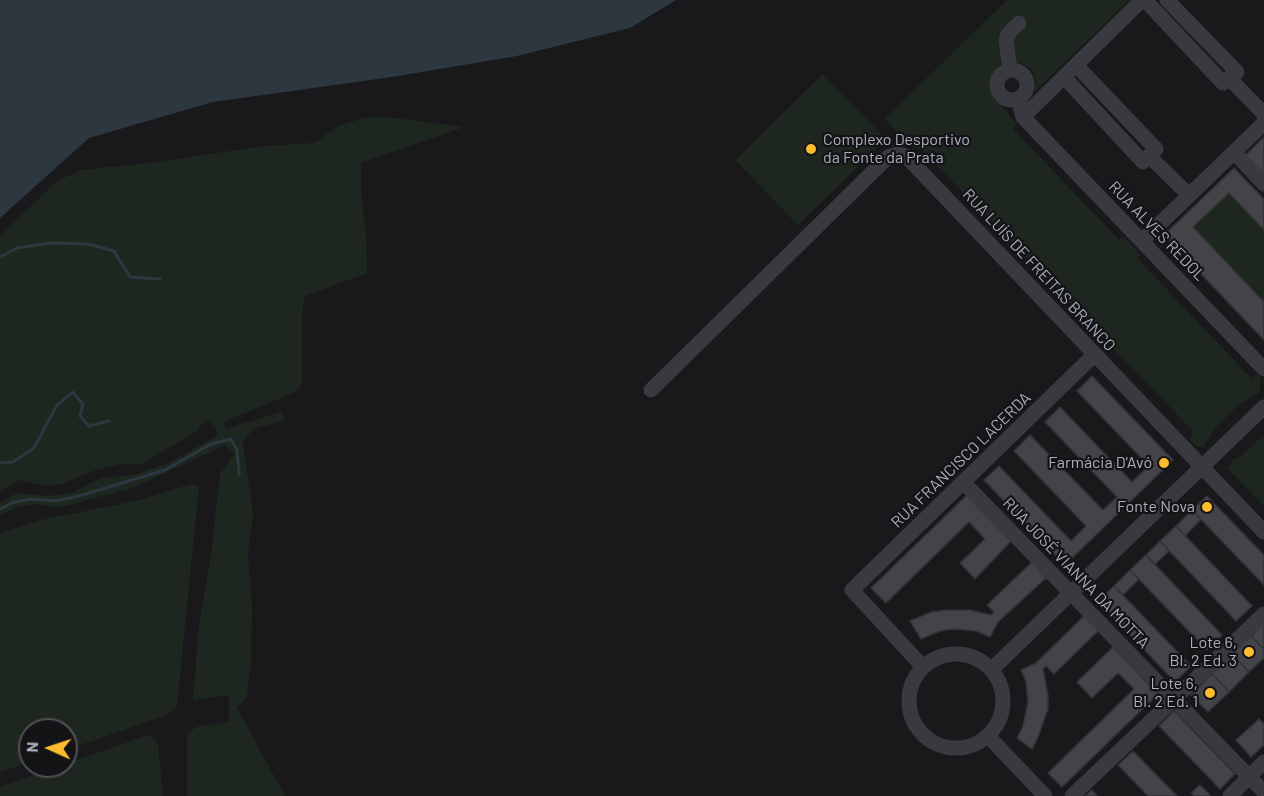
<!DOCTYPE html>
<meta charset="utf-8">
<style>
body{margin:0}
#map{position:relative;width:1264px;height:796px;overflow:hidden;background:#19191b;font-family:Barlow,sans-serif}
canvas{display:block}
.north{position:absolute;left:18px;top:718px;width:60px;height:60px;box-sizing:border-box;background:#141316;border:2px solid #505158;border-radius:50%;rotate:273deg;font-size:16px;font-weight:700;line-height:24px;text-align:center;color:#aaafbb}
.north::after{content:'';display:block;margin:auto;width:21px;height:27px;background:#fdbc2e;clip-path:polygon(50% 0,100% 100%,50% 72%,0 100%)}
</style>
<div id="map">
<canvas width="1264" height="796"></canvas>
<div class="north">N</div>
</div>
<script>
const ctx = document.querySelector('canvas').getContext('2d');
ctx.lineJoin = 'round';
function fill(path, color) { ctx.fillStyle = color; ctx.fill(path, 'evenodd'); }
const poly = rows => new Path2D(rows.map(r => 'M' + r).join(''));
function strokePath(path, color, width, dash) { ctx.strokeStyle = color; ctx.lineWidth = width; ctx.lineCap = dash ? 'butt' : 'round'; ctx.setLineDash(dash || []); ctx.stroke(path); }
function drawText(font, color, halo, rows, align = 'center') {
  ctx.font = font + ' Barlow,sans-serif'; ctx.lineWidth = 4.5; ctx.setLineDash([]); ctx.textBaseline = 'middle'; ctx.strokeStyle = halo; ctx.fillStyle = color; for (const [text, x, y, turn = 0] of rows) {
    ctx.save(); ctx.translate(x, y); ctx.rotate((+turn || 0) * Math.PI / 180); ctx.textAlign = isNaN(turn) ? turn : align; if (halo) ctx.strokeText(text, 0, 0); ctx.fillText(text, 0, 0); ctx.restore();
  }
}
fill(poly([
 [1007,0,1129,0,1031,95,1036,82,1032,70,1023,64,1015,61,1004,62,997,67,992,78,993,90,1000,103,1016,124,1013,129,1119,240,1124,237,1140,255,1138,259,1251,378,1258,374,1261,379,1259,393,1237,406,1215,428,1203,447,1198,447,1190,441,1193,431,923,151,912,147,885,119],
 [823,74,886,139,798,225,735,160],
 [368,117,387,117,464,127,361,163,361,190,366,233,367,273,305,296,302,312,302,384,293,393,225,421,225,429,281,412,285,420,253,429,243,442,253,514,248,554,252,608,251,661,247,697,237,708,285,796,187,796,187,735,196,727,229,722,229,695,193,700,199,625,211,555,220,474,234,454,225,445,135,487,58,508,39,504,16,507,0,516,0,503,17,493,43,496,69,494,101,478,133,475,169,463,217,436,217,429,206,419,197,431,142,464,120,464,93,471,65,483,46,486,20,480,0,491,0,236,57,181,81,170,148,163,265,146,314,143,340,125],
 [1229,193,1264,230,1264,302,1193,228],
 [1264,435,1264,506,1227,468,1233,460,1241,456],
 [191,484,199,486,177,706,167,715,66,750,66,730,30,730,30,762,0,772,0,533,41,520,140,500],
 [151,736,158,744,163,796,0,796,0,787,60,766,66,766,66,764,142,737]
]), '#1e271f');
fill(poly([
 [0,0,676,0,630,28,517,56,392,77,213,102,89,138,0,218]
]), '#2d3740');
strokePath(poly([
 [0,257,17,248,52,243,88,244,114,251,130,277,160,279],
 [0,463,13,462,34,448,57,405,73,392,83,404,80,416,89,426,109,421],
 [0,509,12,503,29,499,56,501,79,496,165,470,211,444,231,439,237,450,239,474]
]), '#2d3740', 3);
const building = poly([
 [1264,137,1264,176,1245,156,1264,137],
 [1234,168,1264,199,1264,230,1229,193,1193,227,1264,302,1264,340,1164,235,1234,168],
 [1092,376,1173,460,1065,565,984,480,999,466,1071,541,1086,526,1014,451,1030,435,1103,510,1117,497,1045,422,1060,407,1132,482,1149,466,1077,391,1092,376],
 [967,495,1011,541,975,579,960,563,985,539,969,522,886,603,871,588,967,495],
 [1207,496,1264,555,1264,585,1192,510,1207,496],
 [1192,510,1201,519,1185,536,1176,526,1192,510],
 [1176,526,1252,606,1236,621,1160,541,1176,526],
 [1160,541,1169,551,1155,564,1146,555,1160,541],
 [1146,555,1222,635,1207,650,1130,570,1146,555],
 [1032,562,1046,578,998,622,990,637,976,631,953,629,940,631,921,639,910,621,931,612,947,610,970,610,991,615,994,612,987,605,1032,562],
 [1130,570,1139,579,1123,595,1114,586,1130,570],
 [1114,586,1191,666,1175,682,1098,601,1114,586],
 [1085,615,1099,630,1054,674,1046,666,1043,669,1048,696,1048,709,1038,737,1032,749,1017,738,1023,726,1028,702,1026,681,1021,670,1036,663,1085,615],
 [1264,623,1264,649,1251,636,1264,623],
 [1251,636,1264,649,1264,658,1249,672,1232,654,1251,636],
 [1113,647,1158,694,1062,787,1048,773,1134,689,1118,673,1092,698,1077,682,1113,647],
 [1232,654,1249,672,1229,692,1212,674,1232,654],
 [1212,674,1229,692,1208,712,1191,695,1212,674],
 [1174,711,1235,774,1220,789,1159,726,1174,711],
 [1259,719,1264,724,1264,745,1251,757,1236,740,1259,719],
 [1133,751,1177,796,1148,796,1118,765,1133,751],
 [1200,785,1210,795,1209,796,1194,796,1191,793,1200,785],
 [1092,790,1097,796,1085,796,1092,790]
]);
fill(building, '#434348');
strokePath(building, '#333237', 1.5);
strokePath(poly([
 [1145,0,1223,83,1237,72,1167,0],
 '997 85a15 15 0 1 1 30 0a15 15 0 1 1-30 0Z',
 [1010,70,1006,40,1008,34,1019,23],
 [1064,77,1143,162,1156,149,1076,65],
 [1229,78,1264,114],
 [1018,99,1023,117,1264,369],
 [1023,117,1142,0],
 [1234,152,1264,184],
 [1149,156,1189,195],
 [1142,241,1264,123],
 [651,390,888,157,898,154,906,156,1264,532],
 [963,482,1264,792],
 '909 701a47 47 0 1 1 94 0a47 47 0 1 1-94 0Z',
 [923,667,852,590,1094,355],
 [991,670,1264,407],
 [988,736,1045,796],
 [1072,796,1264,614],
 [1230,796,1264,762]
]), '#393a40', 15);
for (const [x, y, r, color] of [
 [811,149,6,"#fdbc2e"],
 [1164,463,6,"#fdbc2e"],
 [1207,507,6,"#fdbc2e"],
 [1249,652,6,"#fdbc2e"],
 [1210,693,6,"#fdbc2e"]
]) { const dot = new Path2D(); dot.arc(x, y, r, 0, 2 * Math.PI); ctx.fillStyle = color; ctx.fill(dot); strokePath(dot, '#141316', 2); }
drawText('16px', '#aaafbb', '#141316', [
 ["Complexo Desportivo",823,140,"left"],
 ["da Fonte da Prata",823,158,"left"],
 ["Farmácia D'Avó",1152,463],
 ["Fonte Nova",1195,507],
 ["Lote 6,",1237,643],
 ["Bl. 2 Ed. 3",1237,661],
 ["Lote 6,",1198,684],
 ["Bl. 2 Ed. 1",1198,702]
], 'right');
drawText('16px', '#aaafbb', '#141316', [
 ["RUA ALVES REDOL",1157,231,46],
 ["RUA LUÍS DE FREITAS BRANCO",1039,270,47],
 ["RUA FRANCISCO LACERDA",961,460,-44],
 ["RUA JOSÉ VIANNA DA MOTTA",1076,573,46]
]);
</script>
